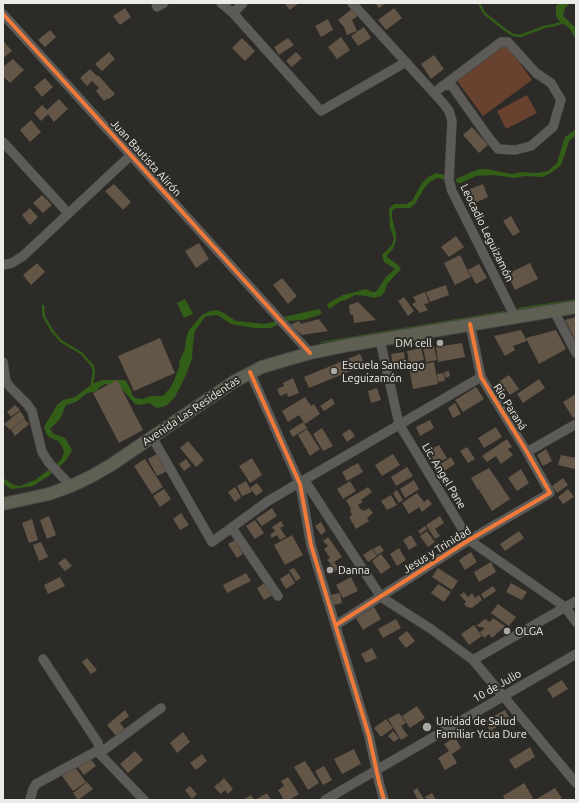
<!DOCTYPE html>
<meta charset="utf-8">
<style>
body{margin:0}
#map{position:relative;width:579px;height:803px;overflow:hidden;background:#2c2b28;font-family:Ubuntu,sans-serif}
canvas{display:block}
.frame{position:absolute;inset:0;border:4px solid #ecebe7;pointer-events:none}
</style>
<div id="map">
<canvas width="579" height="803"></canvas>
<div class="frame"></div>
</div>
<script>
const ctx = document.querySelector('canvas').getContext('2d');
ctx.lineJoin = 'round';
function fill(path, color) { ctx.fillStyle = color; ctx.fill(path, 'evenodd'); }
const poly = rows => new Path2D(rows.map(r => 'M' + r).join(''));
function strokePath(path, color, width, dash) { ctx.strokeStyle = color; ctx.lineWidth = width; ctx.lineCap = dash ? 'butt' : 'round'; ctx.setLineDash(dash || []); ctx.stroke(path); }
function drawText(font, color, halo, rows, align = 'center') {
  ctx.font = font + ' Ubuntu,sans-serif'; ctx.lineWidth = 4; ctx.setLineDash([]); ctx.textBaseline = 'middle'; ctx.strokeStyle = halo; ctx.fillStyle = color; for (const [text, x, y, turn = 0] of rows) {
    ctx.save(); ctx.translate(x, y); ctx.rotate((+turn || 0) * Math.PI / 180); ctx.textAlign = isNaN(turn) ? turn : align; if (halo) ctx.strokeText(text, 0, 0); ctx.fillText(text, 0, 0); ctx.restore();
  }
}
fill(poly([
 [506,44,532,80,483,116,457,81],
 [527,95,537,113,506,129,497,111]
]), '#69412f');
fill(poly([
 [559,3,570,3,565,8,563,16,576,28,576,39,569,28,557,19,556,14,556,6],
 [576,129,576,135,569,141,562,163,559,167,549,174,543,177,525,176,514,178,493,175,476,176,461,183,457,183,456,179,471,172,480,169,487,169,512,174,521,172,537,173,548,171,557,163,565,137],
 [436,173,445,175,445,180,438,178,430,182,425,187,415,204,410,208,396,208,392,211,392,217,396,234,396,240,393,249,388,254,387,257,398,265,401,269,387,284,384,293,381,296,374,298,367,296,355,295,346,300,341,301,329,309,327,304,343,295,366,289,372,292,376,292,386,277,395,269,384,262,382,255,392,245,394,239,390,227,389,211,390,208,394,204,406,204,412,201,422,183,428,177],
 [185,299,193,314,184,318,177,303],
 [576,299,576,300,518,310,518,308],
 [319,309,322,313,319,315,303,320,288,321,284,317],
 [217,310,224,313,236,321,265,324,277,321,279,324,271,328,254,328,231,324,219,316,216,315,207,316,204,318,195,331,193,344,192,359,186,375,175,397,166,406,162,407,157,408,149,403,141,405,135,404,122,389,105,384,100,387,95,392,87,393,76,402,66,405,60,419,50,429,54,434,65,438,72,450,67,459,58,468,55,465,61,460,64,452,62,446,58,441,49,437,46,433,44,427,57,405,63,400,75,397,92,384,102,380,124,380,126,381,131,390,132,395,135,398,143,399,150,396,163,396,170,388,174,381,180,365,179,362,185,349,186,339,189,330,202,315,210,311],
 [504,311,505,312,321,343,320,342],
 [50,469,52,472,50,475,33,486,11,489,3,483,3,478,14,485,20,486,35,480]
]), '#335e18');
strokePath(poly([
 [479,3,484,13,504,29,513,35,520,36,544,27,555,25,563,22],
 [43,306,44,317,53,332,61,341,81,353,92,365,94,370,92,385]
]), '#335e18', 2.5);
fill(poly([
 [284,3,299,3,290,10],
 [375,3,386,3,379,8],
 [125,8,131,17,120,25,113,16],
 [353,8,359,15,352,20,357,31,347,35,344,27,338,20],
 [394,8,402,18,386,30,378,20],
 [328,19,333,30,321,37,315,26],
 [364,27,371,38,358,46,351,36],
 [50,30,56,37,45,47,38,40],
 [341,37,350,50,337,59,328,47],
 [242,38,255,51,245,61,232,48],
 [288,38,294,45,279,55,274,47],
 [3,41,12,51,3,58],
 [109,52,115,59,102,71,95,64],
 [296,52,302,58,292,67,286,61],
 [434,55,444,69,431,79,421,64],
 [13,59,24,70,10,83,3,76,3,67],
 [90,69,97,76,98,75,115,94,109,99,108,98,104,101,96,91,99,88,92,81,87,86,80,78],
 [45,78,53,87,42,97,34,87],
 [59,99,68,109,54,122,48,114,41,121,34,113,42,105,47,110],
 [31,120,41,132,30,142,20,130],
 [472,127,488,145,479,153,463,135],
 [114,184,131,202,123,210,105,191],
 [483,184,488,197,471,205,465,191],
 [42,195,52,205,43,213,33,203],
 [30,208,38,217,30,225,22,215],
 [511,216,520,232,513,236,503,221],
 [456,236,464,247,449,257,441,247],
 [199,243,209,259,196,268,185,251],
 [460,255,471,277,455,285,444,263],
 [37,263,45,272,31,285,23,275],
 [530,263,538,279,515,290,507,274],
 [479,264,487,278,476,284,468,270],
 [282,278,297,296,288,304,273,285],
 [446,285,449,295,430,302,426,292],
 [425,292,429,303,424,304,428,310,420,313,412,304,416,302,413,297],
 [404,297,414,311,408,316,398,301],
 [358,302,376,320,354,323,353,315,350,314,349,305],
 [576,317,576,342,565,320],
 [319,319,328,331,302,335,290,325,299,321,301,324],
 [521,330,527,341,513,346,515,350,505,356,494,336],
 [556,330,566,349,539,364,526,338],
 [160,338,175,373,134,391,118,356],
 [462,343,465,357,438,362,436,347],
 [434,346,437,360,426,362,423,348],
 [421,348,424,360,409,363,407,351],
 [404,352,406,364,393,366,391,354],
 [360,354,365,365,309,388,304,377],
 [434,362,438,384,413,389,409,367],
 [449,371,450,376,446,378,444,372],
 [444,373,445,381,438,382,437,374],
 [509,375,519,389,510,395,500,381],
 [293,378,299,393,288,397,287,393,280,396,277,389,284,386,283,383],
 [539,379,545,388,523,403,517,394],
 [117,380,143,430,119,443,93,393],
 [476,387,484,399,463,412,455,400],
 [377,388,381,400,371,403,368,391],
 [576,394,576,416,573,418,563,402],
 [305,397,311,406,314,404,320,414,305,424,299,415,288,422,282,411],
 [332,398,335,404,324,411,320,406],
 [455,403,461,414,453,418,448,408],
 [15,405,20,410,11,417,7,412],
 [20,411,25,418,10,430,4,424],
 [24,419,29,424,15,436,11,430],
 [430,420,434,428,420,436,416,427],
 [303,422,307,428,293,437,289,431],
 [496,427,502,437,484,448,478,438],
 [322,428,333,446,323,451,313,434],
 [307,429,320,449,310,456,298,435],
 [350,429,355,436,347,442,342,434],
 [507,439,512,447,508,449,513,455,501,464,496,456,487,462,482,456],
 [188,441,204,460,196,467,180,448],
 [439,445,447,458,436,464,428,451],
 [467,447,475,459,468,463,460,451],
 [546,449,552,461,543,466,537,455],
 [157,454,167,471,157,476,148,459],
 [393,454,400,465,382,476,375,465],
 [561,455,576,458,575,469,558,465],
 [451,457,455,464,441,473,437,466],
 [252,458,262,475,250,483,239,466],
 [145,459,163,487,152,494,134,466],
 [186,459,191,466,184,471,179,464],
 [358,463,363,472,347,481,342,472],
 [407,467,413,476,396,486,391,477],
 [489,468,510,499,492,511,479,490,484,486,478,490,471,478],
 [521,469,529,483,517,491,508,478],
 [563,478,568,485,557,493,552,486],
 [414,480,419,489,405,498,400,489],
 [246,481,252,492,242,496,237,486],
 [350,481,356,491,343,499,337,489],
 [257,483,263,491,256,496,250,488],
 [235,487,241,497,235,502,228,492],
 [368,487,372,492,361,500,363,502,358,505,361,510,362,509,364,511,369,508,373,513,367,518,369,521,356,529,349,517,352,515,350,510,351,509,346,500],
 [164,489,171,499,160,507,153,496],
 [568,489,574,497,563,504,558,497],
 [397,490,403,500,399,503,393,493],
 [417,493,424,502,428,499,432,504,422,512,419,507,409,514,402,503],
 [391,495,397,505,387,510,381,501],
 [272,508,277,516,262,526,256,519],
 [181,513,189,525,180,530,173,519],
 [49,516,56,535,47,539,40,520],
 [440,516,444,523,435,529,440,536,435,539,426,525],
 [32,519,38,540,29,543,22,523],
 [255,520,264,533,255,539,246,526],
 [281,521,284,526,280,528,286,537,280,540,277,535,272,538,270,535,275,531,272,527],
 [321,522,326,531,321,535,315,526],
 [425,526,427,529,420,534,418,531],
 [427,531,435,542,428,547,420,536],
 [519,531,524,538,505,551,500,544],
 [292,535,303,555,285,565,274,545],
 [411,535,417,545,409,550,403,540],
 [328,537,342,557,331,564,327,560,330,558,324,549,328,546,323,541],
 [235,540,243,554,237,558,228,544],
 [41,542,48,557,39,561,33,545],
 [380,545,384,551,377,555,373,549],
 [399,548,406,560,397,566,390,554],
 [372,549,377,556,368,562,363,555],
 [471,552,477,562,465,570,459,560],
 [381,554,391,567,381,574,372,561],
 [65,558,72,566,65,571,58,563],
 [334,562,339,569,330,575,326,568],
 [491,562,496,572,479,582,474,572],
 [294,568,301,578,296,581,289,570],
 [438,568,458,581,452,590,432,577],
 [246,573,251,581,227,593,223,585],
 [289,573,295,583,286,589,280,579],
 [60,577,65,586,48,594,44,585],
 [351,577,358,591,343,598,336,585],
 [265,583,273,595,264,600,257,588],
 [511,583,527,592,522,600,506,592],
 [438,584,451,592,444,602,431,593],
 [493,586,496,591,484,599,481,594],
 [464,592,468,597,472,593,475,598,479,595,482,600,472,608,467,607,464,604,466,602,460,595],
 [340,593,342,603,334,605,331,595],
 [498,604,516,617,509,626,491,613],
 [374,607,381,619,363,630,356,618],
 [493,618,505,626,492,638,489,634,484,638,480,632,485,628,476,626,485,619,490,622],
 [396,619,401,628,383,638,378,629],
 [474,625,482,636,469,645,461,634],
 [407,631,415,641,406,648,398,638],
 [372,648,377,658,366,663,361,654],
 [87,658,97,670,91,674,82,662],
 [562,680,568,689,553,698,547,689],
 [417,706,425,718,410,728,402,716],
 [125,710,129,716,120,723,125,729,116,736,107,725],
 [505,710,510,719,490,731,485,721],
 [399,713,406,723,401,726,408,736,401,740,388,719],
 [386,719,393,728,381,737,374,728],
 [393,731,399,738,394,742,388,736],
 [183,732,190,742,177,753,170,743],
 [455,737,461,748,452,754,457,763,445,770,438,758,449,751,444,744],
 [530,747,535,757,515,769,509,760],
 [354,749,361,764,342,774,334,759],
 [135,751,143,760,128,773,120,764],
 [202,754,207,761,196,770,190,763],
 [89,757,96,766,84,775,77,766],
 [305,761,319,783,308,790,294,767],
 [324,766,332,780,323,785,315,771],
 [75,767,86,782,73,791,62,776],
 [288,777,299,794,289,800,284,800,278,790,284,786,281,781],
 [224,778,233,789,228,794,219,783],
 [87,782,93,789,78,800,73,793],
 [218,783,225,790,221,794,214,787],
 [524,783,533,798,530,800,505,800,503,796],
 [190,786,197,794,192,799,185,790],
 [417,788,424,799,423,800,418,800,413,791],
 [555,788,562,798,558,800,535,800],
 [267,793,271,800,255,800],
 [432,793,436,800,427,800,425,797],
 [251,795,254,800,243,800]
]), '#635647');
const minor = poly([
 [156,3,157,7,164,3],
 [221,3,233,13,321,111,406,62],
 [352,3,443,103,449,111,452,121,449,180,452,191,515,317],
 [233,13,243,3],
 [3,14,310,353],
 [434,93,444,85,501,42,508,42,536,73,551,83,561,100,553,127,531,146,515,150,498,149,489,138,452,86,444,85],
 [3,142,68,213],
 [3,265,12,263,23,256,131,155],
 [554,311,576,353],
 [380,340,399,424,469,540,565,607,576,622],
 [3,362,6,381,10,387,27,404,32,411,42,452,49,463,71,486],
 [250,372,300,484,311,545,369,736,379,782,384,800],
 [152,437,212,542,268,501,481,377],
 [527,452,576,424],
 [305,481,381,597,431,629,473,660,576,783],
 [232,528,278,596],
 [336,625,469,540,550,493,527,452,481,377,470,324],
 [473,660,576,601],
 [97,751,144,800],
 [100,753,161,708],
 [30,800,33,789,36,784,97,751,99,748,98,743,43,659],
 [325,800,576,654]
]);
const major = poly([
 [3,504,49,494,71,486,90,477,111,465,235,381,262,367,310,353,349,345,576,307]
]);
strokePath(minor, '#484744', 10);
strokePath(major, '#484744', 14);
strokePath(minor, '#5c5b58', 9);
strokePath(major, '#5f5f53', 12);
strokePath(poly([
 [3,14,310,353],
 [250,372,300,484,311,545,369,736,379,782,384,800],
 [336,625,469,540,550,493,527,452,481,377,470,324]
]), '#f17a3a', 4);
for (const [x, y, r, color] of [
 [440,343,4,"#a9a8a4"],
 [334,371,4,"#a9a8a4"],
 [330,570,4,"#a9a8a4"],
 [507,631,4,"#a9a8a4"],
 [427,727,5,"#a9a8a4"]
]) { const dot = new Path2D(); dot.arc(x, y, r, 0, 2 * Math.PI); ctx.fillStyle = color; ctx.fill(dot); strokePath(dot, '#2e2c26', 1.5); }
drawText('11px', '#ecebe7', '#2e2c26', [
 ["Juan Bautista Alirón",146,158,48],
 ["Leocadio Leguizamón",487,233,64],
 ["Rio Paraná",510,407,58],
 ["Avenida Las Residentas",191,411,-34],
 ["Lic. Angel Pane",444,476,59],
 ["Jesus y Trinidad",437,550,-32],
 ["10 de Julio",497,686,-30]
]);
drawText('11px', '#ecebe7', '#2e2c26', [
 ["DM cell",432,343,"right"],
 ["Escuela Santiago",342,365],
 ["Leguizamón",342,378],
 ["Danna",338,570],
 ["OLGA",515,631],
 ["Unidad de Salud",436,721],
 ["Familiar Ycua Dure",436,734]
], 'left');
</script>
